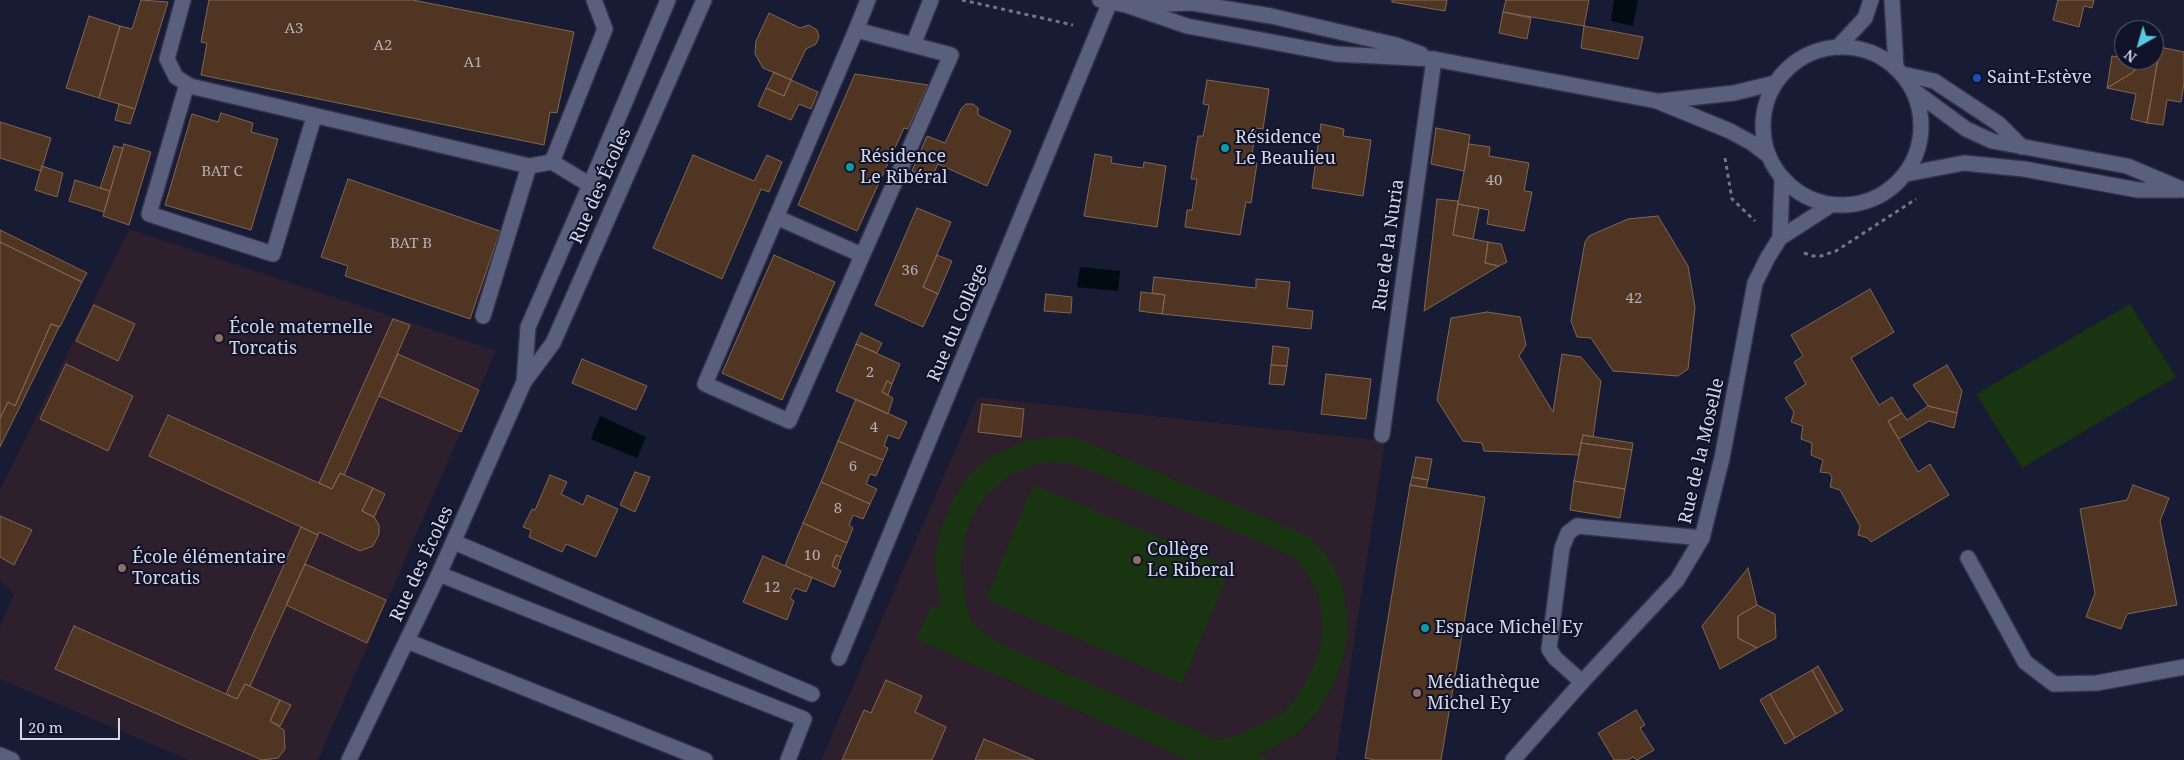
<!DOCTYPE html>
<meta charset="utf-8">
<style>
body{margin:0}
#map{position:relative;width:2184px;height:760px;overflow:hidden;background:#171b34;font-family:"Noto Serif",serif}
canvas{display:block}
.north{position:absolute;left:2114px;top:20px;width:50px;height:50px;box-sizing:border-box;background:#0f1229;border:1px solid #5e6176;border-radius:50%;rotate:218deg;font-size:14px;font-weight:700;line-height:20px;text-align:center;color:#d4d8e9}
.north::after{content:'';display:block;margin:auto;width:18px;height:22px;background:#54cadc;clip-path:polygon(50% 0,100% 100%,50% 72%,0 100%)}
.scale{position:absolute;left:20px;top:718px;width:100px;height:22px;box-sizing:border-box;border:2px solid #d4d8e9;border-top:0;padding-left:6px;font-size:15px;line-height:18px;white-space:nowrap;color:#d4d8e9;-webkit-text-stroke:4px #0f1229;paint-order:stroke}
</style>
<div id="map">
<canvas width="2184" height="760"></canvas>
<div class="north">N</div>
<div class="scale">20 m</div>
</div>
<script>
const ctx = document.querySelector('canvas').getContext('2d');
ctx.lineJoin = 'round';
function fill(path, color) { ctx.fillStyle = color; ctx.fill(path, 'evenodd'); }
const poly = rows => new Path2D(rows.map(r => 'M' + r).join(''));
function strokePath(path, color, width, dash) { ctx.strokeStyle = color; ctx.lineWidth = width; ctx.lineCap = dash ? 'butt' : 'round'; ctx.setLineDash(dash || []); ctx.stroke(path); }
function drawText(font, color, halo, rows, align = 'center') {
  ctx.font = font + ' "Noto Serif",serif'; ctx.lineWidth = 4; ctx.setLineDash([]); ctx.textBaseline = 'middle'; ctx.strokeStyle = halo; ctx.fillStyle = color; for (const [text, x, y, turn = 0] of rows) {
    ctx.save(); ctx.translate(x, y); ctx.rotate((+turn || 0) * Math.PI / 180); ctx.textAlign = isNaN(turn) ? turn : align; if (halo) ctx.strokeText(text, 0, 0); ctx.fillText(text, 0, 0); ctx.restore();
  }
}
fill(poly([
 [129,229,496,351,318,760,189,760,0,679,0,627,14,594,0,581,0,490],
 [978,397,1385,441,1336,760,821,760]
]), '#2d1f2c');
fill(poly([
 [2130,304,2176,377,2022,468,1976,394],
 [1057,437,1073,438,1091,444,1296,531,1309,538,1326,555,1341,581,1346,605,1348,627,1345,652,1335,681,1319,710,1298,732,1270,749,1257,754,1269,760,1189,760,916,639,932,605,942,609,935,566,937,548,941,528,952,502,965,480,981,464,998,453,1026,441],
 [1056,462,1083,467,1285,553,1294,558,1305,570,1317,591,1321,609,1323,626,1320,647,1312,671,1298,696,1283,713,1240,735,1217,740,1000,644,972,623,966,606,961,566,965,535,974,513,985,496,1010,475,1033,465],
 [1033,485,1231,567,1182,683,986,599]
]), '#183410');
fill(poly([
 [1614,0,1638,0,1633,26,1611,21],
 [1080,267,1120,271,1118,291,1077,287],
 [600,416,646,437,637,458,591,439]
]), '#000b12');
const building = poly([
 [141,0,168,2,135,109,99,98,120,26,132,29,141,0],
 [209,0,413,0,574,32,557,113,550,112,544,145,201,75,207,43,201,42,209,0],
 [1392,0,1447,0,1445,11,1392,2,1392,0],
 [1506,0,1589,0,1584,26,1503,12,1506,0],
 [2058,0,2094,0,2092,8,2084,6,2079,27,2053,20,2058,0],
 [1503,12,1531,18,1527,39,1499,33,1503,12],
 [769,13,800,28,809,25,817,30,819,37,816,44,806,49,791,80,763,68,755,54,756,41,769,13],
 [89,16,120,26,99,98,66,88,89,16],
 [1584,26,1643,37,1638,59,1581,48,1584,26],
 [2154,47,2160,47,2147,123,2131,119,2136,94,2107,88,2132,73,2143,60,2154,60,2154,47],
 [2160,47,2184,52,2184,83,2181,102,2167,100,2163,125,2147,123,2160,47],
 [2112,56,2124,58,2124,60,2143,60,2132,73,2107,88,2112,56],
 [774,72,791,80,784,96,766,88,774,72],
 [855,74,928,85,908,129,904,128,857,231,798,205,855,74],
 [791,80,818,92,811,109,799,104,791,120,758,106,766,88,784,96,791,80],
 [1207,80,1269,89,1263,129,1256,128,1251,161,1257,163,1251,203,1246,202,1240,235,1185,227,1187,210,1192,210,1197,179,1191,179,1198,136,1203,136,1209,105,1203,104,1207,80],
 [119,104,135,109,130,124,115,120,119,104],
 [966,104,973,104,978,108,978,115,1011,131,987,186,938,164,931,179,912,171,927,136,945,143,961,109,966,104],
 [221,113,253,123,251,132,278,139,251,230,165,205,192,114,218,122,221,113],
 [0,122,51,138,41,171,0,158,0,122],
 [1321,124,1344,129,1343,136,1371,140,1363,196,1312,188,1321,124],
 [1436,128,1470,135,1464,171,1431,164,1436,128],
 [124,144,151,152,129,225,103,216,124,144],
 [1469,144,1490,147,1489,156,1529,163,1524,191,1532,192,1524,231,1487,224,1489,210,1458,204,1469,144],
 [114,146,123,148,110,191,100,188,114,146],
 [1095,154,1112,157,1111,163,1143,168,1144,162,1166,166,1157,227,1084,216,1095,154],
 [693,155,754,181,767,155,782,162,769,192,761,189,722,279,653,248,693,155],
 [42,166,63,173,57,197,35,190,42,166],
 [348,179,500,231,470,319,345,276,348,266,321,257,348,179],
 [75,180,110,191,104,212,69,201,75,180],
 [1437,199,1458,201,1453,235,1488,242,1485,263,1499,266,1424,311,1437,199],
 [1458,204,1479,208,1473,239,1453,235,1458,204],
 [917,208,951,222,923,287,938,294,923,327,875,305,917,208],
 [1658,216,1688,266,1695,307,1688,369,1678,376,1613,371,1591,338,1577,337,1571,321,1585,242,1589,236,1628,219,1658,216],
 [0,230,87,273,82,282,0,242,0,230],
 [0,242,82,282,60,327,51,324,15,406,8,402,0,418,0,242],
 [1488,242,1501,244,1507,262,1499,266,1485,263,1488,242],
 [774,255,835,282,782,400,722,373,774,255],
 [937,255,952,261,938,294,923,287,937,255],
 [1154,277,1256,288,1256,279,1290,282,1287,308,1313,311,1311,329,1162,314,1165,295,1152,293,1154,277],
 [1870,289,1894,332,1851,358,1879,405,1892,397,1902,413,1888,421,1918,472,1930,464,1949,495,1871,542,1868,538,1858,535,1860,526,1840,490,1830,487,1832,477,1829,473,1820,472,1823,460,1811,455,1812,443,1801,439,1803,426,1791,422,1794,412,1785,398,1806,384,1794,362,1803,356,1791,335,1870,289],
 [1141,292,1165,295,1162,314,1139,311,1141,292],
 [1046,294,1072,297,1071,313,1044,311,1046,294],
 [94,305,135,324,118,361,76,341,94,305],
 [1487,312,1520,317,1526,345,1519,356,1553,412,1562,354,1581,357,1601,381,1593,437,1583,435,1579,455,1484,451,1482,443,1463,441,1437,400,1451,318,1487,312],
 [393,319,410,325,344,475,340,473,332,489,319,483,393,319],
 [51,324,59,327,0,447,0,418,8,402,15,406,51,324],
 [861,333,882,343,877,353,856,344,861,333],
 [856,344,900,364,892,384,887,381,882,392,893,398,888,414,836,391,856,344],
 [1273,346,1289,348,1287,366,1271,365,1273,346],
 [398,354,479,390,461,432,379,396,398,354],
 [582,359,647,386,636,410,572,383,582,359],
 [66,364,133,396,108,451,40,419,66,364],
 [1271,365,1287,366,1284,385,1269,384,1271,365],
 [1947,365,1962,391,1957,413,1928,406,1913,385,1947,365],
 [1326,374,1371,379,1366,419,1321,414,1326,374],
 [887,381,892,384,888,395,882,392,887,381],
 [856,399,907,422,899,439,888,435,884,446,888,448,883,460,838,441,856,399],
 [982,404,1024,409,1021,437,978,432,982,404],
 [1928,406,1957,413,1954,428,1929,421,1899,439,1888,421,1902,413,1907,420,1928,406],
 [168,415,332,489,340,473,373,488,362,511,374,517,379,525,379,534,373,546,360,551,319,532,318,535,149,456,168,415],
 [1583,435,1633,443,1632,450,1581,443,1583,435],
 [838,441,883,460,876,476,870,474,866,484,877,489,870,504,821,482,838,441],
 [1581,443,1632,450,1625,489,1574,481,1581,443],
 [1416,457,1432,459,1428,480,1412,477,1416,457],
 [635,472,650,477,635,512,620,505,635,472],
 [550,475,567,482,561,494,583,505,587,495,618,509,596,557,566,544,562,552,529,537,531,530,523,527,532,509,535,510,550,475],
 [1412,477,1428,480,1426,488,1410,485,1412,477],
 [1574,481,1625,489,1620,518,1570,510,1574,481],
 [821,482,870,504,863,519,853,515,849,525,853,528,847,543,803,523,821,482],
 [1410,485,1485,497,1441,760,1375,760,1365,758,1410,485],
 [2133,485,2169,498,2160,521,2177,605,2127,614,2121,629,2086,617,2095,593,2080,509,2127,500,2133,485],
 [373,488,385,494,374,517,362,511,373,488],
 [0,516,32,530,14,565,0,557,0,516],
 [803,523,847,543,841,557,836,555,832,566,841,571,834,587,785,566,803,523],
 [301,527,318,535,250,686,245,684,237,699,226,694,301,527],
 [836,555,841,557,837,569,832,566,836,555],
 [763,556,812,578,806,592,795,588,790,598,794,601,787,620,743,602,763,556],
 [305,564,386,600,367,643,286,605,305,564],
 [1748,568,1757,605,1738,616,1738,638,1757,648,1720,669,1702,626,1748,568],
 [1757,605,1775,614,1776,638,1757,648,1738,638,1738,616,1757,605],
 [74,626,237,699,245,684,280,700,270,721,284,730,285,749,278,758,262,760,55,669,74,626],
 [1818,666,1843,710,1836,714,1812,670,1818,666],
 [1812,670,1836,714,1795,738,1770,694,1812,670],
 [886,680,922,696,915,712,946,727,932,760,842,760,864,710,871,713,886,680],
 [1770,694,1795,738,1785,744,1760,700,1770,694],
 [280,700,291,705,280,726,270,721,280,700],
 [1636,710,1645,725,1640,728,1654,750,1637,760,1633,757,1628,760,1614,760,1598,733,1636,710],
 [984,739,1034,760,975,760,984,739]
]);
fill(building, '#4f3522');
strokePath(building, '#826652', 1);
const lane = poly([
 [183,0,167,59,176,77,190,86,529,166,552,162,605,29,594,0],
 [868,0,856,30,913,45,931,0],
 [856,30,705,384,789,421,951,55,913,45],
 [1902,74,1934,81,1999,124,2022,147],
 [187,84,149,214,273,254,314,117],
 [552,162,590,185],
 [776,217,862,255],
 [483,316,529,166],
 [1382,435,1434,59],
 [454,542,812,694],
 [439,574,804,719,788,760],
 [407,641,705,760],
 [1582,682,1555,658,1549,649,1562,548,1568,533,1577,526,1702,538],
 [0,755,12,760]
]);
const street = poly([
 [1892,0,1896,68],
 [1838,47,1865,18,1871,0],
 [1780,238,1782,178],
 [524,382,528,327,590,185,668,0],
 [1968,558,2025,662,2054,684,2097,683,2184,667],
 [839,658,1110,2],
 [349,760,439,574,524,382,553,343,704,0],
 [1513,760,1582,682,1677,580,1702,538,1722,458,1755,283,1768,257,1780,238,1831,205]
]);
const secondary = poly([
 [1100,0,1126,5,1187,26,1336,54,1434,59,1657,101,1730,131,1752,143,1769,156],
 [1135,5,1192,3,1271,16,1396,45,1421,54],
 '1763 126a79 79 0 1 1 158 0a79 79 0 1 1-158 0Z',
 [1913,90,1966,129,1992,141,2127,166,2184,190],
 [1661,101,1734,93,1775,83],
 [1906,174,1964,163,2024,169,2138,190,2179,190]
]);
strokePath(lane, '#323348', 18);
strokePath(street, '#323348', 18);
strokePath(secondary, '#323348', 18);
strokePath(poly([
 [962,0,1073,25],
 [1725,158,1732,199,1755,221],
 [1804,253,1813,256,1821,256,1836,251,1916,199]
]), '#71758a', 3, [4, 4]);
strokePath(lane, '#595f7c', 15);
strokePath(street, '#595f7c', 15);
strokePath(secondary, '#595f7c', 15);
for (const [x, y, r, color] of [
 [1977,78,5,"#1a4fb4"],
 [1225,148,5,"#0f9aa8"],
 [850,167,5,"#0f9aa8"],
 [219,338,5,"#8d6e63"],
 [1137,560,5,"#8d6e63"],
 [122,568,5,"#8d6e63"],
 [1425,628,5,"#0f9aa8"],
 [1417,693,5,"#8d6e63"]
]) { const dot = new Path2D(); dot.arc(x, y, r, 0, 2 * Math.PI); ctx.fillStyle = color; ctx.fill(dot); strokePath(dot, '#0f1229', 2); }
drawText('15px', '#b3afb7', null, [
 ["A3",294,29],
 ["A2",383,46],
 ["A1",473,63],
 ["BAT C",222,172],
 ["40",1494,181],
 ["BAT B",411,244],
 ["36",910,271],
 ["42",1634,299],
 ["2",870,373],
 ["4",874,428],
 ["6",853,467],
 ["8",838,509],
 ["10",812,556],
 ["12",772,588]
]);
drawText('18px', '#d4d8e9', '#0f1229', [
 ["Saint-Estève",1987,78],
 ["Résidence",1235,138],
 ["Le Beaulieu",1235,159],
 ["Résidence",860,157],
 ["Le Ribéral",860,178],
 ["École maternelle",229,328],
 ["Torcatis",229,349],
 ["Collège",1147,550],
 ["Le Riberal",1147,571],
 ["École élémentaire",132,558],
 ["Torcatis",132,579],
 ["Espace Michel Ey",1435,628],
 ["Médiathèque",1427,683],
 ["Michel Ey",1427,704]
], 'left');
drawText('18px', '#d4d8e9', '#0f1229', [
 ["Rue des Écoles",601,186,-66],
 ["Rue de la Nuria",1389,245,-82],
 ["Rue du Collège",958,323,-67],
 ["Rue de la Moselle",1702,451,-77],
 ["Rue des Écoles",422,564,-65]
]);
</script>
